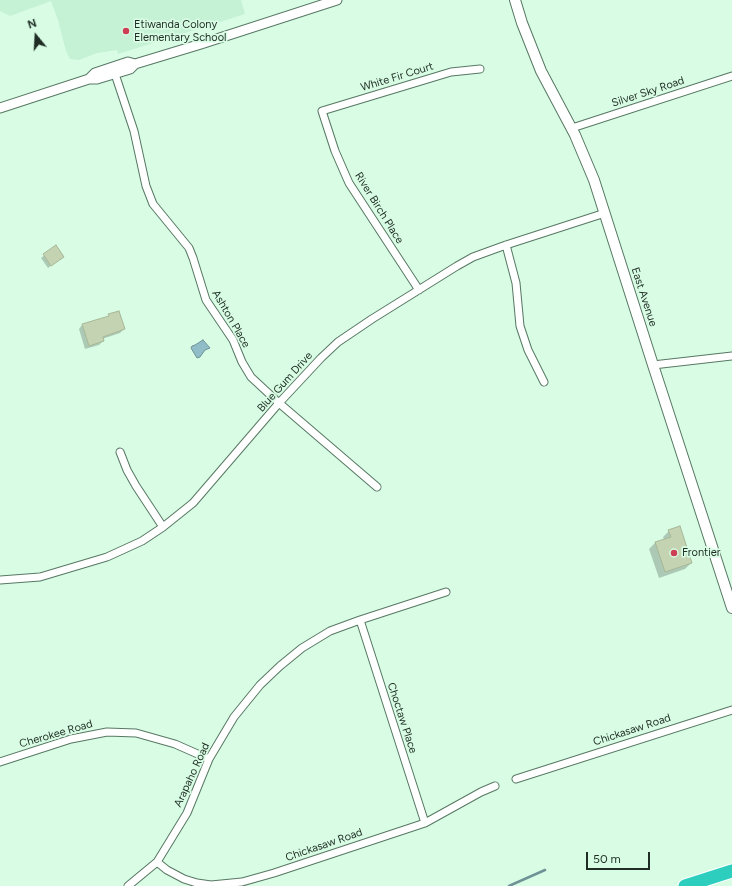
<!DOCTYPE html>
<html>
<head>
<meta charset="utf-8">
<style>
	body { margin:0 }
	#map { position:relative; width:732px; height:886px; overflow:hidden; background:#d8fce4; font-family:Figtree,sans-serif }
	canvas { display:block }
	.north { position:absolute; left:16px; top:16px; width:40px; height:40px; -webkit-text-stroke:3px #d8fce4; paint-order:stroke; rotate:342deg; font-size:11px; font-weight:700; line-height:16px; text-align:center; color:#1f2d24 }
	.north::after { content:''; display:block; margin:auto; width:14px; height:18px; background:#1f2d24; clip-path:polygon(50% 0,100% 100%,50% 72%,0 100%) }
	.scale { position:absolute; left:586px; top:852px; width:64px; height:18px; box-sizing:border-box; border:2px solid #1f2d24; border-top:0; padding-left:5px; font-size:12px; line-height:14px; white-space:nowrap; color:#1f2d24; -webkit-text-stroke:3px #d8fce4; paint-order:stroke }
</style>
</head>
<body>
<div id="map">
<canvas width="732" height="886"></canvas>
<div class="north">N</div>
<div class="scale">50 m</div>
</div>
<script>
const context = document.querySelector('canvas').getContext('2d');
context.lineJoin = 'round';
function fillPath(path, color) { context.fillStyle = color; context.fill(path, 'evenodd'); }
const shape = rows => new Path2D(rows.map(r => 'M' + r).join(''));
function trace(path, color, width, dash) { context.strokeStyle = color; context.lineWidth = width; context.lineCap = dash ? 'butt' : 'round'; context.setLineDash(dash || []); context.stroke(path); }
function drawText(font, color, halo, rows, align = 'center') {
  context.font = font + ' Figtree,sans-serif'; context.lineWidth = 3.5; context.setLineDash([]); context.textBaseline = 'middle'; context.strokeStyle = halo; context.fillStyle = color; for (const [text, x, y, turn = 0] of rows) {
    context.save(); context.translate(x, y); context.rotate((+turn || 0) * Math.PI / 180); context.textAlign = isNaN(turn) ? turn : align; if (halo) context.strokeText(text, 0, 0); context.fillText(text, 0, 0); context.restore();
  }
}
const built = shape([
	[0,0,241,0,245,14,118,54,117,50,97,53,79,60,70,59,66,51,58,20,51,1,10,16,0,11]
]);
const water = shape([
	[203,340,210,348,205,350,200,357,197,358,191,348,192,346,195,345,203,340]
]);
const shadow = shape([
	[56,246,60,259,48,268,41,258],
	[118,312,124,329,120,333,102,339,103,341,99,345,85,349,79,329,82,325,106,318,109,315],
	[669,531,691,563,685,569,659,578,649,549,655,543,664,540,663,537]
]);
const stream = shape([
	[509,886,545,870]
]);
const building = shape([
	[56,245,64,257,51,266,43,254,56,245],
	[119,311,125,329,103,337,104,341,89,346,82,324,109,316,108,314,119,311],
	[680,526,692,563,665,572,655,542,671,537,668,530,680,526]
]);
const minor = shape([
	[115,74,134,131,146,186,153,204,189,248,193,258,206,300,233,340,242,362,251,377,279,403,377,487],
	[572,128,732,76],
	[506,245,516,283,520,326,528,350,544,382],
	[419,290,349,183,335,151,322,111,451,72,480,69],
	[653,365,732,356],
	[120,452,127,470,136,486,163,527],
	[0,580,40,577,107,557,142,541,163,527,193,503,279,403,321,358,338,342,372,319,457,266,473,257,506,245,605,213],
	[360,620,425,823],
	[0,762,71,739,107,732,136,733,175,744,209,759],
	[516,779,732,710],
	[157,862,167,870,184,879,197,883,211,885,242,882,274,873,425,823,481,792,495,786],
	[128,886,157,862,187,813,209,759,234,717,260,685,280,666,302,648,330,631,360,620,446,592]
]);
const tertiary = shape([
	[89,79,95,73,128,62,135,64],
	[0,108,89,79,97,79,130,69,135,64,201,44,337,0]
]);
const secondary = shape([
	[515,0,522,23,541,71,575,135,594,180,653,365,732,608]
]);
const motorway = shape([
	[685,886,732,871]
]);
const markers = [
	[126,31,4,"#cd3d54"],
	[674,553,4,"#cd3d54"]
];
const poiNames = [
	["Etiwanda Colony",134,25],
	["Elementary School",134,38],
	["Frontier",682,553]
];
const streetNames = [
	["White Fir Court",397,77,-17],
	["Silver Sky Road",648,92,-18],
	["River Birch Place",379,208,58],
	["East Avenue",644,297,72],
	["Ashton Place",231,319,60],
	["Blue Gum Drive",285,382,-48],
	["Choctaw Place",402,718,72],
	["Chickasaw Road",632,730,-18],
	["Cherokee Road",56,734,-16],
	["Arapaho Road",192,775,-65],
	["Chickasaw Road",324,845,-19]
];
fillPath(built, '#c5f1d5');
fillPath(water, '#90bdc7');
trace(water, '#6e9296', 1);
fillPath(shadow, '#0003');
trace(stream, '#6e9296', 2.5);
fillPath(building, '#c4d4b2');
trace(building, '#a7b796', 1);
trace(minor, '#577863', 9);
trace(tertiary, '#577863', 11);
trace(secondary, '#577863', 12);
trace(motorway, '#fff', 15);
trace(minor, '#fff', 7);
trace(tertiary, '#fff', 9);
trace(secondary, '#fff', 10);
trace(motorway, '#2ecebe', 13);
for (const [x, y, r, color] of markers) { const dot = new Path2D(); dot.arc(x, y, r, 0, 2 * Math.PI); context.fillStyle = color; context.fill(dot); trace(dot, '#d8fce4', 1.5); }
drawText('11px', '#1f2d24', '#d8fce4', poiNames, 'left');
drawText('11px', '#1f2d24', '#d8fce4', streetNames);
</script>
</body>
</html>
